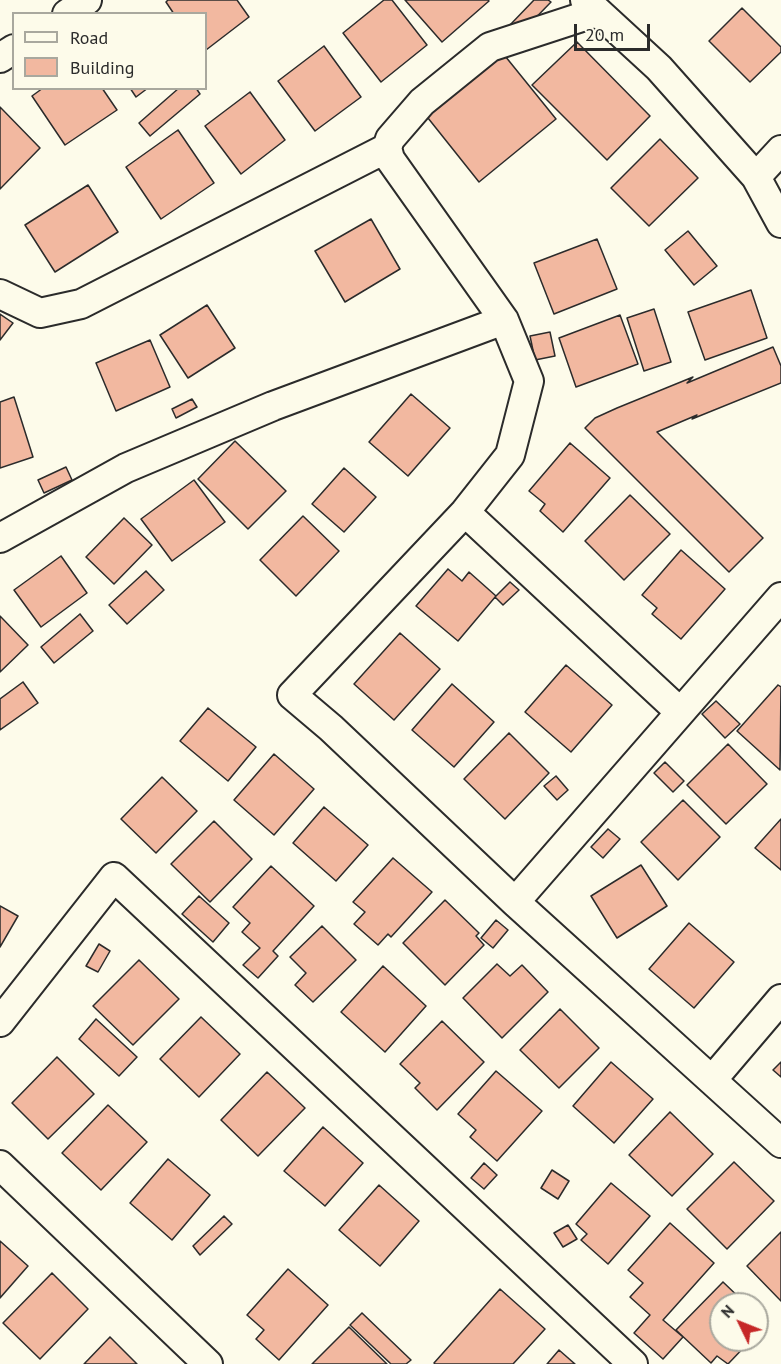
<!DOCTYPE html>
<html>
<head>
<meta charset="utf-8">
<style>
	body { margin:0 }
	#map { position:relative; width:781px; height:1364px; overflow:hidden; background:#fdfbea; font-family:"PT Sans",sans-serif }
	canvas { display:block }
	.legend { position:absolute; left:12px; top:12px; width:195px; height:78px; box-sizing:border-box; background:#fdfbea; border:2px solid #a9a89e; margin:0; padding:8px 10px; list-style:none; font-size:18px; color:#2b2b2b }
	.legend li { display:flex; align-items:center; gap:12px; height:30px }
	.legend b { width:30px; border:2px solid #a9a89e }
	.north { position:absolute; left:709px; top:1292px; width:60px; height:60px; box-sizing:border-box; background:#fdfbea; border:2px solid #a9a89e; border-radius:50%; rotate:313deg; font-size:16px; font-weight:700; line-height:24px; text-align:center; color:#2b2b2b }
	.north::after { content:''; display:block; margin:auto; width:21px; height:27px; background:#c62828; clip-path:polygon(50% 0,100% 100%,50% 72%,0 100%) }
	.scale { position:absolute; left:574px; top:24px; width:76px; height:27px; box-sizing:border-box; border:3px solid #2b2b2b; border-top:0; padding-left:8px; font-size:18px; line-height:21px; white-space:nowrap; color:#2b2b2b; -webkit-text-stroke:4px #fdfbea; paint-order:stroke }
</style>
</head>
<body>
<div id="map">
<canvas width="781" height="1364"></canvas>
<ul class="legend">
<li><b style="height:8px;background:#fdfbea"></b>Road</li>
<li><b style="height:16px;background:#f2b8a0"></b>Building</li>
</ul>
<div class="north">N</div>
<div class="scale">20 m</div>
</div>
<script>
const context = document.querySelector('canvas').getContext('2d');
context.lineJoin = 'round';
function fillPath(path, color) { context.fillStyle = color; context.fill(path, 'evenodd'); }
const shape = rows => new Path2D(rows.map(r => 'M' + r).join(''));
function trace(path, color, width, dash) { context.strokeStyle = color; context.lineWidth = width; context.lineCap = dash ? 'butt' : 'round'; context.setLineDash(dash || []); context.stroke(path); }
const building = shape([
	[168,0,237,0,249,17,206,50,206,14,174,14,166,2,168,0],
	[384,0,392,0,427,45,381,82,343,33,384,0],
	[405,0,488,0,489,1,442,42,405,0],
	[534,0,548,0,551,2,519,35,509,26,534,0],
	[742,8,781,47,781,52,750,82,709,41,742,8],
	[577,42,650,116,607,160,532,85,577,42],
	[324,46,361,97,315,131,278,81,324,46],
	[501,51,556,119,479,182,424,113,501,51],
	[43,88,102,88,117,110,65,145,32,96,43,88],
	[130,88,148,88,136,97,130,88],
	[179,88,196,88,200,94,150,136,139,123,179,88],
	[250,92,285,140,241,174,205,126,250,92],
	[0,107,40,148,0,189,0,107],
	[178,130,214,183,161,219,126,167,178,130],
	[660,139,698,178,649,226,611,188,660,139],
	[88,185,118,232,55,272,25,225,88,185],
	[371,219,400,269,345,302,315,251,371,219],
	[688,231,717,266,694,285,665,250,688,231],
	[597,239,617,289,554,314,534,263,597,239],
	[751,290,767,338,705,360,688,312,751,290],
	[207,305,235,348,188,378,160,335,207,305],
	[654,309,671,362,644,371,627,318,654,309],
	[0,314,13,323,0,340,0,314],
	[620,315,638,364,576,387,559,338,620,315],
	[550,332,555,356,535,360,530,336,550,332],
	[150,340,170,387,116,411,96,363,150,340],
	[773,347,781,366,781,383,692,419,697,415,657,432,763,538,729,572,585,428,595,418,617,408,693,377,687,383,773,347],
	[411,394,450,428,408,476,369,442,411,394],
	[14,397,33,457,0,468,0,402,14,397],
	[192,399,197,407,176,418,172,409,192,399],
	[235,441,286,491,248,529,198,479,235,441],
	[570,443,610,478,563,532,540,511,545,504,529,491,570,443],
	[66,467,72,480,44,493,38,480,66,467],
	[344,468,376,497,344,532,312,504,344,468],
	[194,480,225,522,172,561,141,519,194,480],
	[630,495,670,534,624,580,585,541,630,495],
	[303,516,339,551,296,596,260,560,303,516],
	[124,518,152,545,114,584,86,557,124,518],
	[681,550,725,589,681,639,652,614,657,608,642,595,681,550],
	[61,556,87,593,41,627,14,590,61,556],
	[448,569,462,581,469,572,496,596,458,641,416,606,448,569],
	[146,571,164,590,127,624,109,605,146,571],
	[510,582,519,590,503,605,495,597,510,582],
	[80,614,93,631,54,663,41,647,80,614],
	[0,616,28,645,0,672,0,616],
	[400,633,440,669,394,720,354,684,400,633],
	[566,665,612,705,571,752,525,712,566,665],
	[23,682,38,703,0,730,0,699,23,682],
	[452,684,494,722,454,767,412,730,452,684],
	[778,685,781,687,780,770,737,731,778,685],
	[716,701,740,724,725,738,702,714,716,701],
	[208,708,256,747,228,781,180,741,208,708],
	[509,733,549,773,505,819,464,779,509,733],
	[728,744,767,784,726,824,687,785,728,744],
	[274,754,314,789,274,835,234,800,274,754],
	[665,762,684,781,673,792,654,773,665,762],
	[556,776,568,790,557,800,544,786,556,776],
	[162,777,197,811,156,853,121,819,162,777],
	[683,800,720,837,678,880,641,842,683,800],
	[324,807,368,845,336,881,293,843,324,807],
	[781,819,781,870,755,848,781,819],
	[214,821,252,859,210,902,171,864,214,821],
	[608,829,620,839,603,858,591,847,608,829],
	[393,858,432,892,391,937,388,934,378,945,354,924,365,912,353,902,393,858],
	[641,865,667,906,617,938,591,896,641,865],
	[271,866,314,906,273,951,278,956,258,978,243,965,260,948,242,932,250,923,233,907,271,866],
	[199,896,229,923,213,942,182,914,199,896],
	[445,900,479,933,476,936,484,945,445,985,403,943,445,900],
	[0,906,18,916,0,947,0,906],
	[496,920,508,930,493,948,481,938,496,920],
	[689,923,734,962,694,1008,649,969,689,923],
	[322,926,356,960,313,1002,295,985,306,973,290,957,322,926],
	[99,944,110,951,98,972,86,966,99,944],
	[139,960,179,999,133,1045,93,1006,139,960],
	[497,964,510,976,522,965,548,992,502,1038,463,998,497,964],
	[383,966,426,1006,385,1052,341,1012,383,966],
	[560,1009,599,1048,559,1088,520,1050,560,1009],
	[201,1017,240,1054,199,1097,160,1059,201,1017],
	[96,1019,137,1057,119,1076,79,1039,96,1019],
	[442,1021,484,1062,437,1110,415,1088,420,1083,400,1064,442,1021],
	[57,1057,94,1094,48,1139,12,1103,57,1057],
	[611,1062,653,1099,614,1143,573,1106,611,1062],
	[781,1062,781,1077,773,1070,781,1062],
	[496,1071,542,1111,497,1161,470,1137,476,1130,458,1114,496,1071],
	[267,1072,305,1108,258,1156,221,1120,267,1072],
	[108,1105,147,1142,101,1190,62,1153,108,1105],
	[670,1112,713,1154,672,1196,629,1155,670,1112],
	[323,1127,363,1163,325,1206,284,1171,323,1127],
	[168,1159,210,1195,172,1240,130,1203,168,1159],
	[734,1162,774,1201,727,1249,687,1209,734,1162],
	[484,1163,497,1175,484,1189,471,1178,484,1163],
	[552,1170,569,1181,558,1199,541,1188,552,1170],
	[611,1183,650,1216,608,1264,581,1240,587,1234,576,1224,611,1183],
	[379,1185,419,1221,380,1266,339,1230,379,1185],
	[224,1216,232,1224,200,1255,193,1246,224,1216],
	[670,1223,714,1263,663,1320,683,1337,663,1359,634,1333,650,1315,630,1297,643,1283,628,1270,670,1223],
	[568,1225,577,1239,563,1247,554,1233,568,1225],
	[781,1232,781,1301,747,1266,781,1232],
	[0,1241,28,1266,0,1298,0,1241],
	[288,1269,328,1305,279,1360,256,1339,264,1330,247,1315,288,1269],
	[52,1273,88,1309,40,1359,3,1323,52,1273],
	[723,1282,746,1304,721,1304,721,1340,751,1340,728,1364,717,1356,711,1363,676,1330,723,1282],
	[500,1289,545,1329,513,1364,435,1364,434,1363,500,1289],
	[362,1313,411,1360,406,1364,391,1364,350,1325,362,1313],
	[757,1314,767,1323,757,1333,757,1314],
	[349,1327,387,1364,312,1364,349,1327],
	[110,1337,137,1364,84,1364,110,1337],
	[559,1350,575,1364,547,1364,559,1350]
]);
const minor = shape([
	[585,0,659,68,756,177,781,223],
	[597,12,490,47,422,102,390,139,387,148,390,159,504,320,529,381,510,455,465,512,292,695,331,728,515,902,781,1143],
	[67,14,87,0],
	[0,58,14,49],
	[756,177,781,150],
	[0,294,40,313,81,304,387,148],
	[465,512,680,712],
	[0,538,126,468,273,406,504,320],
	[515,902,781,597],
	[0,1022,114,877,633,1364],
	[712,1080,781,999],
	[0,1165,208,1364]
]);
fillPath(building, '#f2b8a0');
trace(building, '#2b2b2b', 1.5);
trace(minor, '#2b2b2b', 32);
trace(minor, '#fdfbea', 28);
</script>
</body>
</html>
